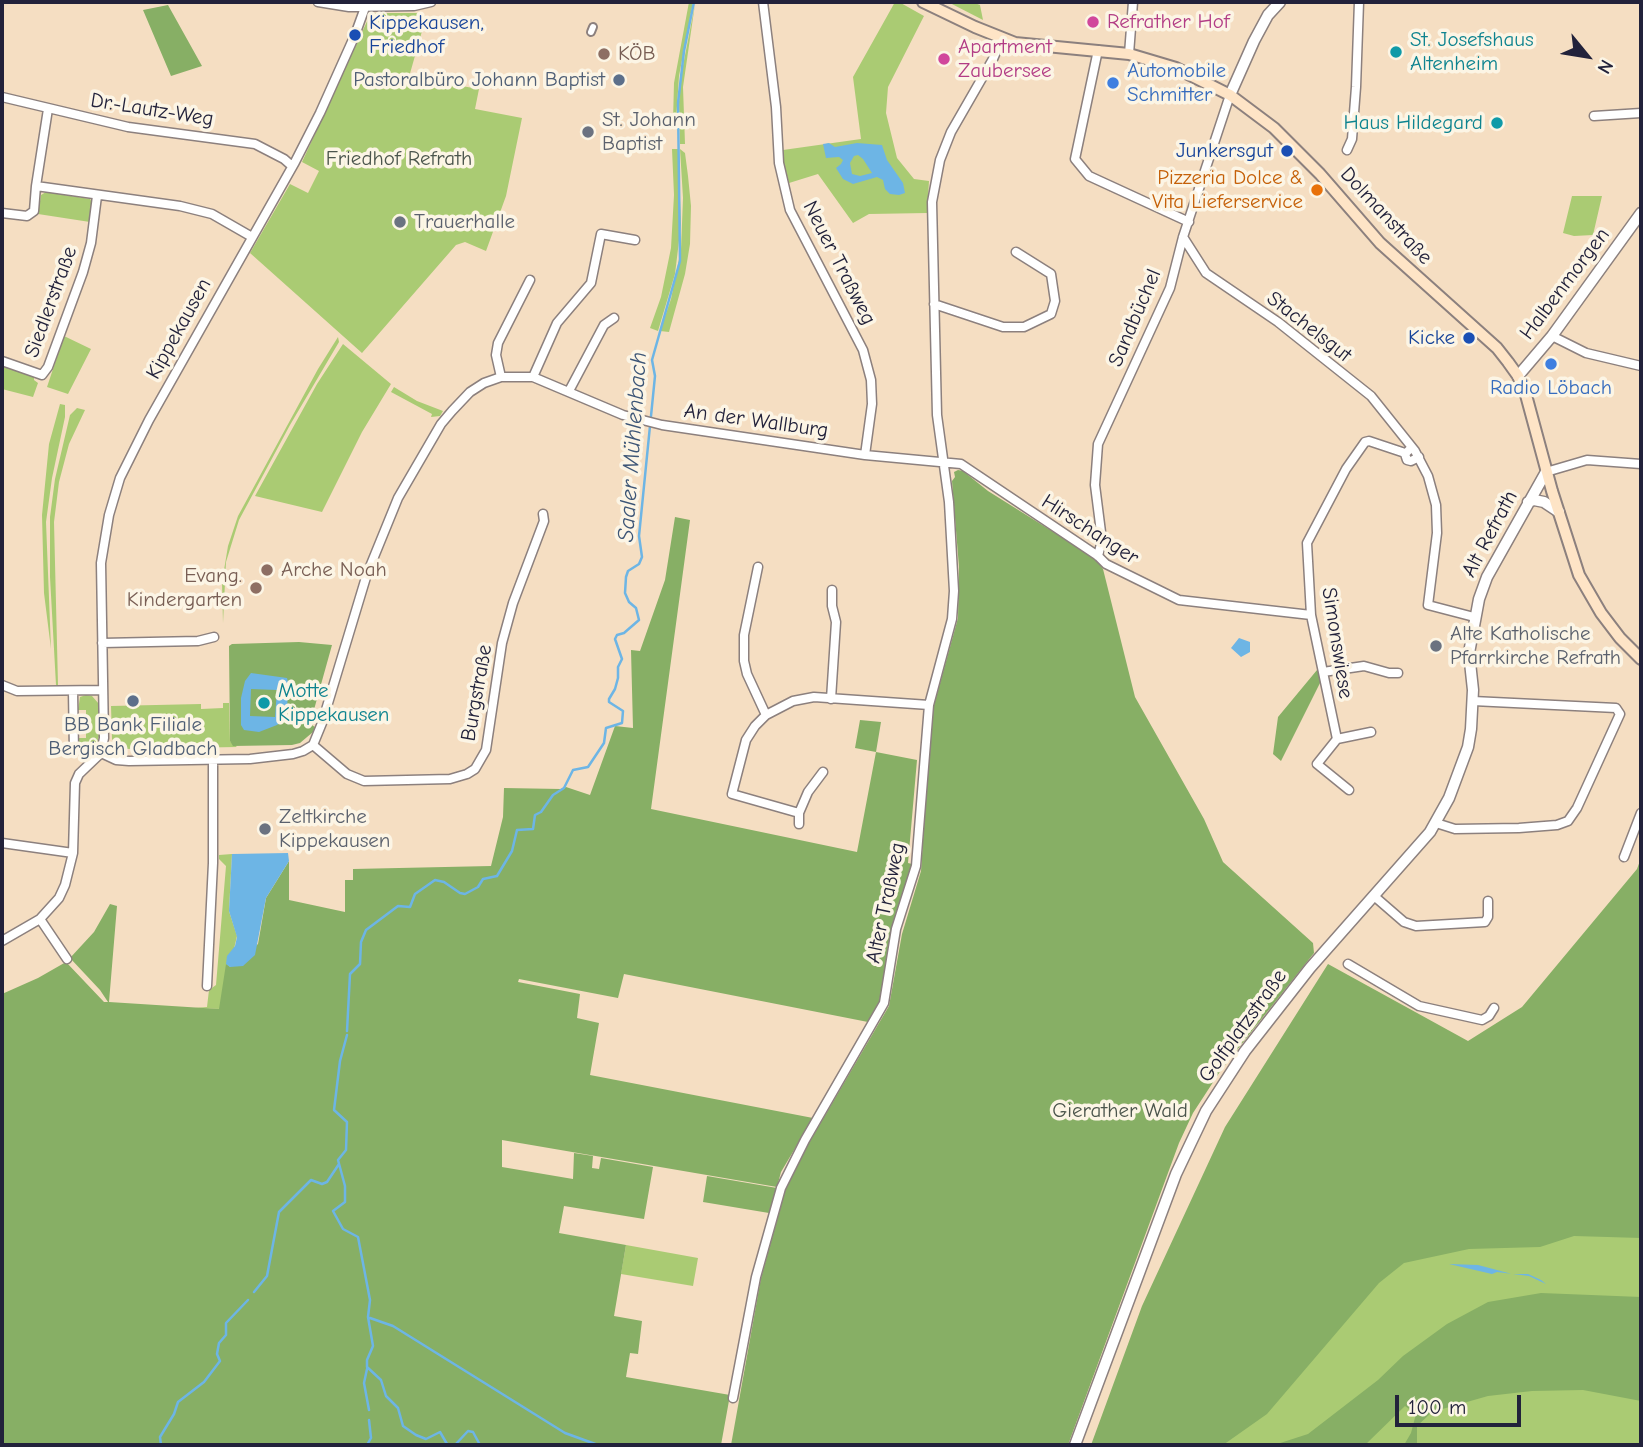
<!DOCTYPE html>
<html>
<head>
<meta charset="utf-8">
<style>
	body { margin:0 }
	#map { position:relative; width:1643px; height:1447px; overflow:hidden; background:#f5dec2; font-family:"Comic Neue",sans-serif }
	canvas { display:block }
	.frame { position:absolute; inset:0; border:4px solid #22223b; pointer-events:none }
	.north { position:absolute; left:1552px; top:21px; width:70px; height:70px; -webkit-text-stroke:5px #fcf5e5; paint-order:stroke; rotate:120deg; font-size:19px; font-weight:700; line-height:28px; text-align:center; color:#22223b }
	.north::after { content:''; display:block; margin:auto; width:24px; height:32px; background:#22223b; clip-path:polygon(50% 0,100% 100%,50% 72%,0 100%) }
	.scale { position:absolute; left:1395px; top:1395px; width:126px; height:32px; box-sizing:border-box; border:4px solid #22223b; border-top:0; padding-left:9px; font-size:21px; line-height:24px; white-space:nowrap; color:#22223b; -webkit-text-stroke:5px #fcf5e5; paint-order:stroke }
</style>
</head>
<body>
<div id="map">
<canvas width="1643" height="1447"></canvas>
<div class="frame"></div>
<div class="north">N</div>
<div class="scale">100 m</div>
</div>
<script>
const context = document.querySelector('canvas').getContext('2d');
context.lineJoin = 'round';
function fillPath(path, color) { context.fillStyle = color; context.fill(path, 'evenodd'); }
const shape = rows => new Path2D(rows.map(r => 'M' + r).join(''));
function trace(path, color, width, dash) { context.strokeStyle = color; context.lineWidth = width; context.lineCap = dash ? 'butt' : 'round'; context.setLineDash(dash || []); context.stroke(path); }
function drawText(font, color, halo, rows, align = 'center') {
  context.font = font + ' "Comic Neue",sans-serif'; context.lineWidth = 7; context.setLineDash([]); context.textBaseline = 'middle'; context.strokeStyle = halo; context.fillStyle = color; for (const [text, x, y, turn = 0] of rows) {
    context.save(); context.translate(x, y); context.rotate((+turn || 0) * Math.PI / 180); context.textAlign = isNaN(turn) ? turn : align; if (halo) context.strokeText(text, 0, 0); context.fillText(text, 0, 0); context.restore();
  }
}
const green = shape([
	[689,2,693,2,679,76,676,121,673,121,674,83],
	[895,2,899,2,924,16,888,87,886,113,897,158,914,179,929,181,927,213,869,214,853,223,818,174,789,183,784,165,783,150,861,139,853,77],
	[948,2,972,2,980,5,983,20],
	[695,4,683,87,685,144,680,144,679,102,681,76],
	[373,13,421,13,426,17,409,77,479,89,475,109,522,118,506,196,486,251,465,242,456,245,362,353,250,253,290,184,308,193,319,171,302,162,369,17],
	[672,149,678,149,681,224,675,274,658,331,650,328,661,297,671,248,674,195],
	[680,149,685,153,688,176,691,206,690,244,685,274,669,332,660,331,671,299,681,249,683,198],
	[46,192,90,199,93,204,90,222,38,214,41,195],
	[1572,196,1602,196,1593,235,1574,236,1563,233],
	[64,336,91,349,68,394,47,387],
	[338,337,339,342,290,425,239,520,226,562,223,623,222,582,228,546,238,516,318,369],
	[343,344,391,384,362,432,322,512,255,496,317,384],
	[2,358,34,373,34,380,38,383,33,397,2,389],
	[394,387,417,401,443,411,440,416,431,417,432,414,391,392],
	[60,404,65,405,65,417,52,478,46,522,51,649,44,593,42,515,49,444],
	[77,408,85,410,69,444,59,482,54,522,58,685,56,685,50,577,50,517,55,479,70,415],
	[86,695,92,696,99,704,99,736,96,746,87,756,80,752,78,738,86,738,86,710,78,710,80,697],
	[223,703,229,703,230,741,237,747,123,749,116,746,112,739,111,706,201,704,201,709,223,708],
	[232,854,229,911,237,936,220,1009,195,1008,207,1007,209,990,216,985,226,866,219,859,219,855],
	[1641,1198,1641,1445,1193,1445,1379,1256],
	[626,1245,698,1258,693,1286,621,1274]
]);
const forest = shape([
	[168,5,202,66,171,76,143,10],
	[958,470,963,471,988,491,1095,558,1103,569,1135,697,1204,819,1223,862,1313,943,1314,953,1221,1070,1193,1113,1179,1143,1068,1445,731,1445,761,1278,789,1177,889,1006,902,934,921,871,931,716,958,618,959,567,952,481,955,477,954,472],
	[675,517,690,520,651,809,857,852,876,752,855,748,860,720,881,722,876,752,917,760,908,863,912,864,912,868,892,931,879,1003,868,1022,624,974,618,998,519,979,518,982,580,994,577,1018,599,1023,590,1075,813,1118,781,1172,777,1187,502,1140,502,1167,573,1179,574,1153,593,1156,592,1168,599,1169,601,1158,653,1167,644,1219,564,1206,559,1233,626,1245,614,1316,642,1321,638,1354,630,1353,626,1377,730,1395,721,1445,2,1445,2,994,38,978,66,962,104,1002,108,1002,100,990,70,958,94,932,110,904,117,906,109,1002,219,1009,226,964,230,967,258,944,266,898,289,861,289,900,345,912,345,880,353,880,353,869,491,866,503,817,504,788,561,789,566,787,590,795,615,726,633,728,631,650,640,651,665,580],
	[299,642,332,645,310,724,315,727,313,732,300,743,292,745,233,746,230,741,229,646,232,644],
	[1317,670,1321,670,1320,683,1281,761,1273,754,1278,717],
	[1641,858,1641,1238,1574,1236,1540,1247,1469,1249,1404,1263,1379,1283,1267,1414,1223,1445,1091,1445,1142,1306,1225,1127,1328,964,1468,1041,1522,1007,1637,869],
	[707,1176,777,1188,769,1213,703,1202],
	[1541,1293,1641,1297,1641,1401,1583,1390,1532,1391,1488,1396,1432,1412,1417,1426,1417,1445,1404,1445,1411,1433,1416,1414,1405,1406,1365,1445,1274,1445,1308,1434,1378,1380,1403,1356,1447,1324,1488,1302]
]);
const water = shape([
	[829,143,835,147,857,143,882,145,887,160,903,183,905,193,899,195,890,194,885,189,883,180,877,177,853,184,843,179,836,168,841,164,843,160,839,157,826,158,823,144],
	[854,156,858,155,863,159,872,173,860,176,852,174,850,163],
	[1239,638,1250,642,1250,652,1241,657,1231,648],
	[251,673,287,678,288,682,287,716,277,725,259,732,244,730,241,725,241,698,245,681],
	[251,689,277,690,275,717,250,716],
	[288,853,289,861,266,898,255,955,243,966,230,967,226,964,227,956,235,946,237,937,229,911,232,854],
	[1449,1264,1478,1265,1512,1274,1528,1274,1541,1280,1546,1284,1529,1276,1497,1272,1492,1274]
]);
const stream = shape([
	[347,1031,350,974,360,964,361,942,366,930,398,906,410,907,415,894,435,880,444,882,460,893,465,894,478,887,483,879,497,876,512,851,517,830,533,829,535,815,541,812,553,795,564,788,573,770,588,767,604,743,606,728,622,723,623,711,609,702,609,699,615,689,618,678,618,667,622,659,615,639,617,635,624,633,639,620,636,608,629,602,625,593,626,577,628,571,639,564,642,557,639,536,655,376,652,360,680,261,678,103,684,51,694,2],
	[347,1035,340,1061,334,1110,347,1122,346,1150,338,1160,345,1186,345,1202,333,1211,343,1229,358,1237,370,1300,368,1317,373,1346,367,1360,367,1367,381,1380,386,1396,398,1408,403,1426,416,1435,426,1439,440,1432,447,1444,451,1445],
	[254,1292,267,1276,279,1212,311,1180,322,1184,327,1182,339,1164],
	[370,1318,393,1326,565,1433,598,1445],
	[367,1369,364,1383,369,1410],
	[161,1445,160,1437,174,1414,178,1402,204,1382,220,1361,217,1354,219,1343,226,1335,226,1323,248,1300],
	[367,1445,371,1438,369,1420],
	[455,1445,468,1431,473,1432,480,1445]
]);
const pedestrian = shape([
	[591,32,593,27]
]);
const minor = shape([
	[318,2,349,7,414,6,431,2],
	[763,2,776,107,779,163,790,210,863,350,871,380,872,404,865,455],
	[1098,50,1075,159,1089,176,1189,222],
	[1129,54,1133,2],
	[2,97,128,127,255,144,284,159,292,166],
	[1594,116,1641,113],
	[1347,150,1352,139,1356,87,1359,2],
	[36,186,48,109],
	[2,213,27,216,34,211,36,186,180,206,212,214,252,237],
	[1183,237,1206,273,1278,322,1371,396,1415,451,1428,476,1436,505,1437,533,1428,605,1474,617],
	[934,304,1003,327,1024,327,1051,314,1055,301,1051,274,1016,252],
	[1552,336,1586,353,1641,366],
	[2,361,42,375,48,367,83,272,91,243,97,196],
	[501,377,496,355,498,343,530,280],
	[533,377,557,323,591,283,601,234,635,240],
	[569,391,604,325,614,318],
	[1410,449,1405,454,1407,460,1411,461,1419,457],
	[1546,472,1587,460,1641,464],
	[1098,556,1102,540,1095,485,1098,444,1170,288,1183,237,1230,95],
	[758,567,744,635,744,661,747,674,766,715],
	[102,643,198,641,214,637],
	[1323,672,1364,666,1389,673,1398,673],
	[2,685,17,691,103,690],
	[73,691,74,752],
	[831,699,836,622,832,606,832,590],
	[1337,739,1371,732],
	[313,745,322,723,367,574,398,498,441,424,452,411,470,392,484,383,501,377,533,377,623,415,662,425,865,455,961,464,1098,556,1106,564,1179,600,1311,615],
	[101,753,104,738,101,563,109,515,120,478,149,420,295,162,320,113,355,35,367,2],
	[101,753,116,760,129,761,250,759,293,754,303,751,313,745,347,774,364,781,450,779,467,774,475,769,486,750,502,643,513,603,544,521,543,514],
	[1349,790,1317,764,1337,739,1311,615,1307,543,1346,469,1365,442,1369,441,1405,453],
	[799,813,732,794,746,740,755,726,766,715,793,701,814,697,929,705],
	[1436,823,1455,829,1519,828,1557,825,1568,821,1577,808,1620,714,1616,708,1473,701],
	[799,824,799,813,808,792,823,772],
	[2,843,73,853],
	[1624,857,1641,813],
	[1374,896,1404,922,1416,926,1485,922,1488,917,1488,901],
	[40,919,67,959],
	[2,941,40,919,59,898,65,885,73,853,75,783,79,774,101,753],
	[1348,964,1419,1006,1482,1020,1489,1016,1494,1008],
	[207,986,213,863,213,759],
	[733,1398,756,1277,781,1188,805,1140,884,1003,896,929,916,866,929,705,952,619,954,591,949,502,937,415,932,202,940,160,951,132,993,59,1002,38]
]);
const tertiary = shape([
	[1230,95,1254,41,1268,15,1280,2],
	[1518,376,1552,336,1641,213],
	[1528,502,1534,500,1544,502,1559,512],
	[1075,1445,1176,1174,1206,1111,1245,1051,1310,968,1430,832,1449,798,1468,747,1471,729,1473,690,1469,653,1479,599,1487,577,1546,472]
]);
const secondary = shape([
	[923,2,975,27,1015,43,1129,54,1176,68,1230,95,1274,128,1320,174,1380,243,1497,348,1508,362,1518,376,1526,395,1552,491,1579,575,1601,613,1620,638,1641,659]
]);
const markers = [
	[1093,22,7,"#d1479c"],
	[355,35,7,"#1a4fb4"],
	[1396,52,7,"#0f9aa8"],
	[604,54,7,"#8d6e63"],
	[944,59,7,"#d1479c"],
	[619,80,7,"#5c6f8a"],
	[1113,83,7,"#3f7fe0"],
	[1497,123,7,"#0f9aa8"],
	[588,132,7,"#6b7280"],
	[1287,151,7,"#1a4fb4"],
	[1317,190,7,"#e8710a"],
	[400,222,7,"#6b7280"],
	[1469,338,7,"#1a4fb4"],
	[1551,364,7,"#3f7fe0"],
	[267,570,7,"#8d6e63"],
	[256,588,7,"#8d6e63"],
	[1436,646,7,"#6b7280"],
	[133,701,7,"#5c6f8a"],
	[264,703,7,"#0f9aa8"],
	[265,829,7,"#6b7280"]
];
const hotelNames = [
	["Refrather Hof",1107,22],
	["Apartment",958,47],
	["Zaubersee",958,71]
];
const transitNames = [
	["Kippekausen,",369,23,"left"],
	["Friedhof",369,47,"left"],
	["Junkersgut",1273,151],
	["Kicke",1455,338]
];
const cultureNames = [
	["St. Josefshaus",1410,40],
	["Altenheim",1410,64],
	["Haus Hildegard",1483,123,"right"],
	["Motte",278,691],
	["Kippekausen",278,715]
];
const educationNames = [
	["KÖB",618,54],
	["Arche Noah",281,570],
	["Evang.",242,576,"right"],
	["Kindergarten",242,600,"right"]
];
const shopNames = [
	["Automobile",1127,71],
	["Schmitter",1127,95],
	["Radio Löbach",1551,388,"center"]
];
const serviceNames = [
	["Pastoralbüro Johann Baptist",605,80],
	["BB Bank Filiale",133,725,"center"],
	["Bergisch Gladbach",133,749,"center"]
];
const streetNames = [
	["Dr.-Lautz-Weg",152,110,9],
	["Dolmanstraße",1386,216,47],
	["Neuer Traßweg",839,263,63],
	["Halbenmorgen",1565,284,-53],
	["Siedlerstraße",51,302,-70],
	["Sandbüchel",1135,318,-67],
	["Stachelsgut",1309,327,38],
	["Kippekausen",179,329,-61],
	["An der Wallburg",756,421,8],
	["Hirschanger",1090,530,33],
	["Alt Refrath",1490,534,-62],
	["Simonswiese",1337,643,81],
	["Burgstraße",477,693,-80],
	["Alter Traßweg",886,903,-78],
	["Golfplatzstraße",1243,1026,-54]
];
const worshipNames = [
	["St. Johann",602,120],
	["Baptist",602,144],
	["Trauerhalle",414,222],
	["Alte Katholische",1450,634],
	["Pfarrkirche Refrath",1450,658],
	["Zeltkirche",279,817],
	["Kippekausen",279,841]
];
const parkNames = [
	["Friedhof Refrath",399,159],
	["Gierather Wald",1120,1111]
];
const foodNames = [
	["Pizzeria Dolce &",1303,178],
	["Vita Lieferservice",1303,202]
];
const waterNames = [
	["Saaler Mühlenbach",633,447,-86]
];
fillPath(green, '#aacb73');
fillPath(forest, '#87af65');
fillPath(water, '#6db5e5');
trace(stream, '#6db5e5', 2.5);
trace(pedestrian, '#8c807e', 10);
trace(minor, '#8c807e', 11);
trace(tertiary, '#8c807e', 13);
trace(secondary, '#8c807e', 14);
trace(pedestrian, '#fff', 6);
trace(minor, '#fff', 8);
trace(tertiary, '#fff', 10);
trace(secondary, '#fee4c6', 10);
for (const [x, y, r, color] of markers) { const dot = new Path2D(); dot.arc(x, y, r, 0, 2 * Math.PI); context.fillStyle = color; context.fill(dot); trace(dot, '#fcf5e5', 2.5); }
drawText('21px', '#b23c85', '#fcf5e5', hotelNames, 'left');
drawText('21px', '#164399', '#fcf5e5', transitNames, 'right');
drawText('21px', '#0d838f', '#fcf5e5', cultureNames, 'left');
drawText('21px', '#785e54', '#fcf5e5', educationNames, 'left');
drawText('21px', '#366cbe', '#fcf5e5', shopNames, 'left');
drawText('21px', '#4e5e75', '#fcf5e5', serviceNames, 'right');
drawText('21px', '#22223b', '#fcf5e5', streetNames);
drawText('21px', '#5b616d', '#fcf5e5', worshipNames, 'left');
drawText('21px', '#4b554c', '#fcf5e5', parkNames);
drawText('21px', '#c56008', '#fcf5e5', foodNames, 'right');
drawText('italic 23px', '#3c5576', '#fcf5e5', waterNames);
</script>
</body>
</html>
